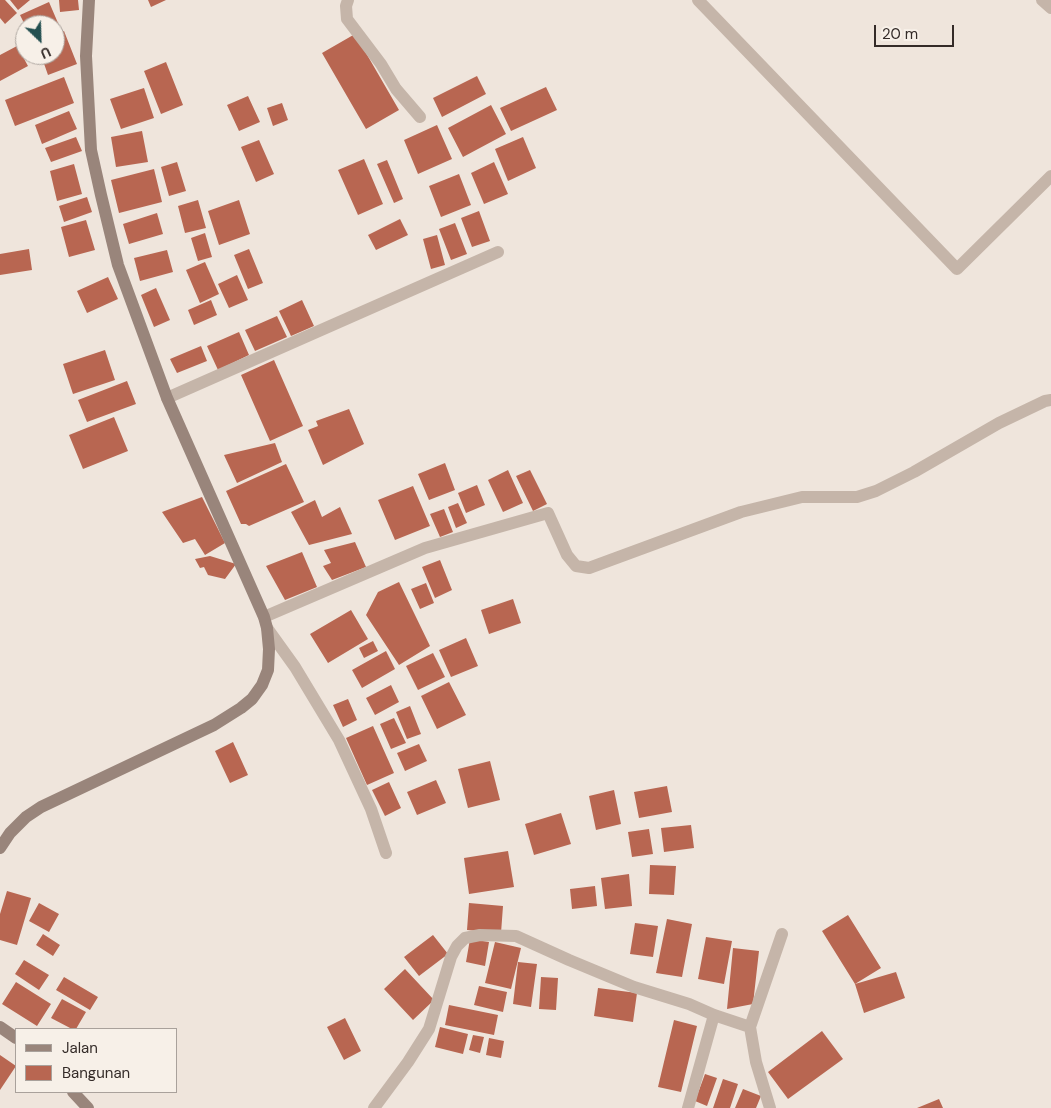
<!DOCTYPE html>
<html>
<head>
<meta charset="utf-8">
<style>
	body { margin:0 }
	#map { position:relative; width:1051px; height:1108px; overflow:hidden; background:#efe5dc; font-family:"DM Sans",sans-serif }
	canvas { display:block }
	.legend { position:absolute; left:15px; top:1028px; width:162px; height:65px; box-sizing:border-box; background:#f7f0e8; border:1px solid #a9a19b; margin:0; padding:6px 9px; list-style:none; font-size:15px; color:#342b28 }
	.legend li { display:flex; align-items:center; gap:10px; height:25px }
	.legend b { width:25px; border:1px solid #a9a19b }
	.north { position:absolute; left:15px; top:15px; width:50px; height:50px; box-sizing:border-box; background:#f7f0e8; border:1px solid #a9a19b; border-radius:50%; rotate:156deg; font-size:14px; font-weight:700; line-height:20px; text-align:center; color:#342b28 }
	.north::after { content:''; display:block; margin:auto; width:18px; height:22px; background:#234f50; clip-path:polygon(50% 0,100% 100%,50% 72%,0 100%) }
	.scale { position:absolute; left:874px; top:25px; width:80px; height:22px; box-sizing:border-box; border:2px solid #342b28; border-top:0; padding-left:6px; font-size:15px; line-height:18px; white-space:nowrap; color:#342b28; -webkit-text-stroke:4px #f7f0e8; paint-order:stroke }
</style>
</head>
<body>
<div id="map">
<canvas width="1051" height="1108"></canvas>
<ul class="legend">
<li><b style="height:6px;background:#99857b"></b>Jalan</li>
<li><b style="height:14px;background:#b86651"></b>Bangunan</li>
</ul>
<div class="north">U</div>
<div class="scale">20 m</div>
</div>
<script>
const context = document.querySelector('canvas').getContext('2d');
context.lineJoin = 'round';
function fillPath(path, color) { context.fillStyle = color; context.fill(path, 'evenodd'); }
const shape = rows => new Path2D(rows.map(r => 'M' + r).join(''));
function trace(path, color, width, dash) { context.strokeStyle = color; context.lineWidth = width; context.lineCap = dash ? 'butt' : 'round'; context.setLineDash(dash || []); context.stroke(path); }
const building = shape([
	[0,0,5,0,17,13,5,24,0,18],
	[10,0,30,0,18,10],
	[59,0,78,0,79,10,60,12],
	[148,0,166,0,151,7],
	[49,2,58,23,55,25,25,25,20,15],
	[64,31,77,64,48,75,41,55,55,55,55,34],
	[355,34,399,110,366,129,322,53],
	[17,46,28,66,0,81,0,55],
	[166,62,183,105,161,114,144,71],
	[477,76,486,94,442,117,433,98],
	[64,77,74,103,15,126,5,100],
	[546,87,557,110,511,131,500,108],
	[144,88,154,118,121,129,110,99],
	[248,96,260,122,239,131,227,105],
	[282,103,288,120,273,126,267,108],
	[491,105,506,134,463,157,448,128],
	[69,111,77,129,42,144,35,125],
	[437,125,452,159,418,174,404,140],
	[142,131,148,162,116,167,111,137],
	[76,137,82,151,51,162,45,148],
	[523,137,536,168,508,181,495,149],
	[259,140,274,174,256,182,241,147],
	[364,159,383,204,358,215,338,170],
	[387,160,403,199,394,203,377,164],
	[177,162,186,191,169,196,161,167],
	[494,162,508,194,484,204,471,173],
	[74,164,82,194,57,201,50,171],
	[154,169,162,202,119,213,111,180],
	[459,174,471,205,441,217,429,186],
	[87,197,92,212,64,222,59,206],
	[198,200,206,228,185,233,178,206],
	[239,200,250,234,219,245,208,211],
	[479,211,490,241,472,247,461,218],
	[157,213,163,234,129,244,123,224],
	[400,219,408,235,376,250,368,235],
	[86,220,95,250,69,257,61,227],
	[455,223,467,254,451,260,439,229],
	[205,233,212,257,198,261,191,238],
	[437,235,445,265,431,269,423,239],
	[29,249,32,270,0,275,0,254],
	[249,249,263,283,248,289,234,255],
	[167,250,173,272,140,281,134,258],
	[205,262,219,294,200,303,186,270],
	[237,275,248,300,229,308,218,284],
	[108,277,118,299,87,313,77,291],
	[156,288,170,320,154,327,141,295],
	[211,300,217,315,194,325,188,310],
	[302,300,314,326,291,336,279,311],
	[277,316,287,337,255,351,245,330],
	[239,332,249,355,218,370,207,346],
	[201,346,207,361,177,373,170,359],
	[105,350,115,380,73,394,63,364],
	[274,360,303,426,270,441,241,375],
	[127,381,136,404,87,422,78,400],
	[349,409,364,444,323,465,308,430,318,426,316,421],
	[114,417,128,451,83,469,69,435],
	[275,443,282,462,237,483,224,455],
	[445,463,455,490,429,500,418,474],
	[286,464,304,502,249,526,246,524,241,524,226,491],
	[508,470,523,503,503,512,488,480],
	[530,470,547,504,533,511,516,476],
	[477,485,485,505,466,513,458,493],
	[413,486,430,526,395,540,378,500],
	[202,497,225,543,205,555,195,539,183,543,162,512],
	[315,500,322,517,340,507,352,534,309,545,291,512],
	[458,503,467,523,456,528,448,507],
	[444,509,453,532,440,537,430,514],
	[355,542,366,567,332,580,323,566,331,563,324,550],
	[302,552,317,587,285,600,266,566],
	[210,556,236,564,225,579,208,575,204,567,200,568,195,559],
	[440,560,452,590,435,598,422,567],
	[399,582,430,646,399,665,366,615,378,592],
	[426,583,434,603,420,609,411,589],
	[513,599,521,623,489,634,481,610],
	[351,610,368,639,328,663,310,634],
	[466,638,478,666,451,677,439,650],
	[373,641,378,651,364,658,359,648],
	[386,651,395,669,362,688,352,670],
	[433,653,445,677,418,690,406,666],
	[449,682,466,715,437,729,421,696],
	[391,685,399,702,375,715,366,698],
	[348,699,357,720,343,727,333,705],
	[410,706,421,734,407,739,396,712],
	[394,718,406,743,391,749,380,724],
	[373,726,394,773,367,785,346,738],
	[233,742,248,775,230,783,215,751],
	[419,744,427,761,405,771,397,753],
	[490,761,500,800,468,808,458,769],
	[436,780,446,803,417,815,407,792],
	[389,782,401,808,385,816,372,790],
	[667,786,672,812,639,818,634,792],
	[614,790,621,824,596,830,589,796],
	[561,813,571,844,534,855,525,824],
	[691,825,694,848,664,852,661,828],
	[649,829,653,854,632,857,628,832],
	[508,851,514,887,469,894,464,858],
	[650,865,676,866,674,895,649,894],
	[629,874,632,906,605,909,601,878],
	[595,886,597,906,572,909,570,889],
	[7,891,31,898,17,945,0,940,0,914],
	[39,903,59,914,49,932,29,921],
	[469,903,503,906,501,933,467,930],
	[848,915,881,968,855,984,822,931],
	[667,919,692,924,682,977,656,973],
	[635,923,658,926,653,957,630,954],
	[43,934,60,945,53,956,36,945],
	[433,935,448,954,419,976,404,957],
	[706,937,732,941,724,984,698,979],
	[470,939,489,942,485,966,466,962],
	[495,942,521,948,511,989,485,983],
	[733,948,759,951,753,1004,727,1009],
	[24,960,49,975,39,990,15,974],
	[518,962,537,964,531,1007,513,1004],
	[405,969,434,1000,413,1020,384,989],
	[896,972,905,998,864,1013,855,984],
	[64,977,98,997,90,1010,56,990],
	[541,977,558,978,556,1010,539,1009],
	[16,982,51,1004,37,1026,2,1004],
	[479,986,507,992,503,1012,474,1005],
	[598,988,637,993,633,1022,594,1016],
	[62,999,86,1012,76,1029,72,1029,51,1018],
	[449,1005,498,1015,494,1035,445,1025],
	[345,1018,361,1051,344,1060,327,1027],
	[674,1020,697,1026,681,1092,658,1087],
	[440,1027,468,1034,463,1054,435,1047],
	[822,1031,843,1059,788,1099,768,1072],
	[473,1035,484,1037,480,1053,469,1050],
	[489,1038,504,1041,501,1058,486,1055],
	[0,1055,16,1066,0,1090],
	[705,1074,717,1078,707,1106,695,1101],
	[723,1079,738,1084,730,1108,713,1108],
	[743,1089,761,1096,756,1108,735,1108],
	[939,1099,943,1108,917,1108]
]);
const street = shape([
	[348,0,346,6,347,19,381,64,396,89,420,117],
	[698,0,957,269,1051,176],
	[1042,0,1051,8],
	[167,398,498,252],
	[264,617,425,548,548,513,567,555,576,566,589,568,741,512,802,497,857,497,876,491,914,472,999,423,1045,401,1051,400],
	[267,628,295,667,339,740,371,809,386,853],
	[374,1108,408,1062,429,1029,451,957,457,946,465,938,480,935,516,936,569,960,634,987,689,1004,714,1015,750,1027],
	[688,1108,714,1015],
	[770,1108,756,1062,750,1027,782,934]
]);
const secondary = shape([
	[0,848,10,833,26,817,41,807,214,725,241,708,252,699,262,685,268,670,269,649,267,628,264,617,167,398,118,265,101,195,91,150,86,56,89,0],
	[0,1027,16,1038],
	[73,1092,88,1108]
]);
fillPath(building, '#b86651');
trace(street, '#c5b5a9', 12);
trace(secondary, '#99857b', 12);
</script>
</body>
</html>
